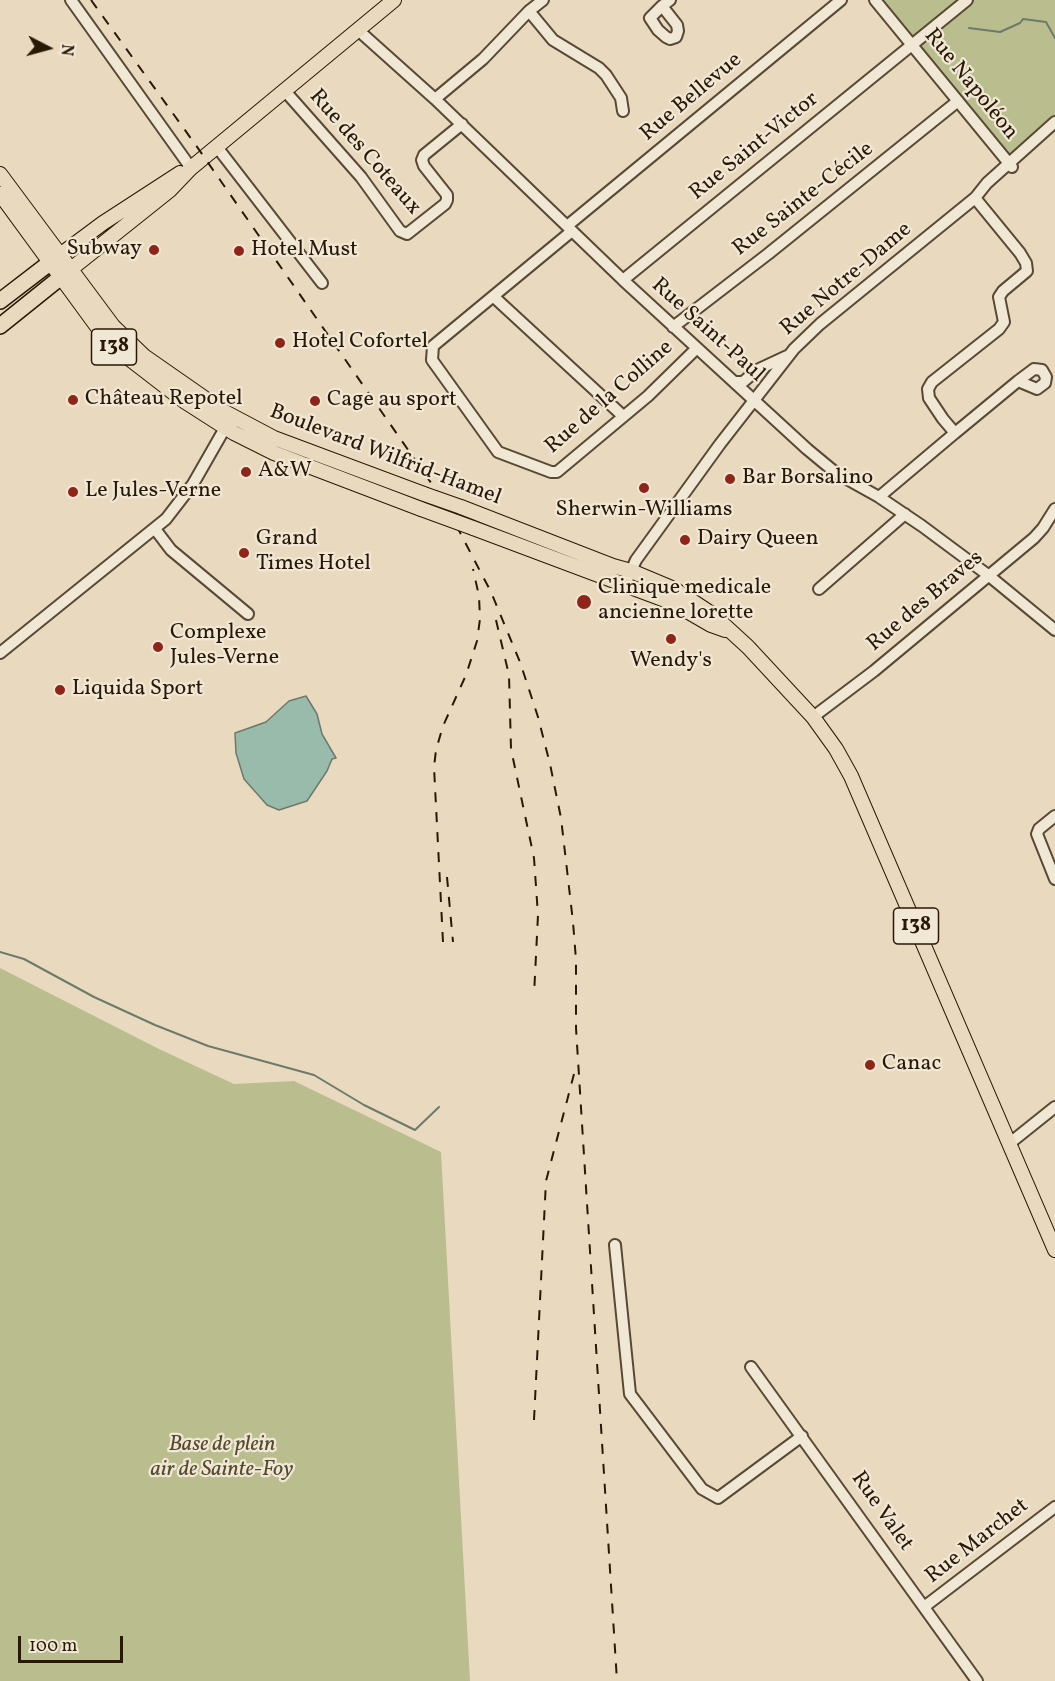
<!DOCTYPE html>
<html>
<head>
<meta charset="utf-8">
<style>
	body { margin:0 }
	#map { position:relative; width:1055px; height:1681px; overflow:hidden; background:#e9dabf; font-family:Vollkorn,serif }
	canvas { display:block }
	.north { position:absolute; left:18px; top:18px; width:60px; height:60px; -webkit-text-stroke:4px #f1e7d5; paint-order:stroke; rotate:96deg; font-size:16px; font-weight:700; line-height:24px; text-align:center; color:#281906 }
	.north::after { content:''; display:block; margin:auto; width:21px; height:27px; background:#281906; clip-path:polygon(50% 0,100% 100%,50% 72%,0 100%) }
	.scale { position:absolute; left:18px; top:1636px; width:105px; height:27px; box-sizing:border-box; border:3px solid #281906; border-top:0; padding-left:8px; font-size:18px; line-height:21px; white-space:nowrap; color:#281906; -webkit-text-stroke:4px #f1e7d5; paint-order:stroke }
</style>
</head>
<body>
<div id="map">
<canvas width="1055" height="1681"></canvas>
<div class="north">N</div>
<div class="scale">100 m</div>
</div>
<script>
const context = document.querySelector('canvas').getContext('2d');
context.lineJoin = 'round';
function fillPath(path, color) { context.fillStyle = color; context.fill(path, 'evenodd'); }
const shape = rows => new Path2D(rows.map(r => 'M' + r).join(''));
function trace(path, color, width, dash) { context.strokeStyle = color; context.lineWidth = width; context.lineCap = dash ? 'butt' : 'round'; context.setLineDash(dash || []); context.stroke(path); }
function drawText(font, color, halo, rows, align = 'center') {
  context.font = font + ' Vollkorn,serif'; context.lineWidth = 4.5; context.setLineDash([]); context.textBaseline = 'middle'; context.strokeStyle = halo; context.fillStyle = color; for (const [text, x, y, turn = 0] of rows) {
    context.save(); context.translate(x, y); context.rotate((+turn || 0) * Math.PI / 180); context.textAlign = isNaN(turn) ? turn : align; if (halo) context.strokeText(text, 0, 0); context.fillText(text, 0, 0); context.restore();
  }
}
const green = shape([
	[881,0,1055,0,1055,122,1012,157],
	[0,968,159,1049,234,1084,294,1081,441,1152,470,1681,0,1681]
]);
const water = shape([
	[306,696,317,714,322,734,336,758,332,759,327,771,307,801,279,810,267,805,244,779,236,753,235,733,266,722,289,701,306,696]
]);
const stream = shape([
	[969,28,1000,32,1020,23,1023,19,1046,22,1055,38],
	[0,952,24,959,94,997,155,1025,208,1046,314,1075,364,1105,415,1130,439,1107]
]);
const minor = shape([
	[71,0,191,168],
	[875,0,1012,167],
	[662,6,677,25,678,31,676,37,670,39,666,37,658,30,650,18,662,6,670,0],
	[529,11,553,40,599,68,606,75,621,98,623,111],
	[358,30,435,99,623,280,807,449,836,473,879,497,922,526,988,575,1055,630],
	[285,91,361,177,400,231,407,234,445,204,447,200,447,195,424,166,422,160,424,155,462,124],
	[435,99,483,59,529,11,543,0],
	[217,147,322,283],
	[567,226,841,0],
	[572,231,433,346,432,360,498,452,551,472,557,472,648,396,696,349],
	[623,280,967,0],
	[494,297,623,416],
	[673,327,768,254,958,101],
	[1034,369,1042,370,1046,377,1045,383,1037,389,1018,381,1034,369],
	[734,382,743,382,757,370,787,356],
	[955,433,1018,381],
	[879,497,955,433,943,419,929,398,928,389,932,382,999,329,1004,322,999,297,1003,291,1027,271,1026,263,1020,253,975,198],
	[155,529,171,550,248,614],
	[625,584,636,560,720,444,794,349,820,324,975,198,987,183,1055,122],
	[819,589,905,514],
	[0,653,166,519,193,484,229,421],
	[813,717,874,671,1034,538,1043,528,1055,509],
	[1055,816,1039,829,1037,834,1055,879],
	[1010,1143,1055,1107],
	[615,1245,630,1394,702,1489,718,1498,802,1436],
	[751,1367,977,1681],
	[924,1607,1055,1507]
]);
const major = shape([
	[0,174,113,326,144,356,223,411,274,438,424,494],
	[0,194,104,336,127,357,184,401,234,433,274,453,421,509],
	[60,255,103,223,180,173],
	[71,269,170,190,191,168,394,0],
	[461,507,613,566,631,571,674,589,712,614,748,647,813,717,836,749,851,776,1055,1250],
	[473,528,673,603,711,625,725,630]
]);
const highway = shape([
	[0,301,60,255],
	[0,326,71,269]
]);
const rail = shape([
	[91,0,195,144,443,500,491,592,520,662,538,717,550,764,561,818,573,922,576,960,576,1028,617,1681],
	[496,620,509,675,511,749,534,858,538,915,534,995],
	[447,877,453,942],
	[443,942,434,767,436,750,443,726,466,675,477,641,480,619,479,596,473,569],
	[534,1420,546,1181,574,1074]
]);
const majorBridge = shape([
	[424,494,461,507],
	[421,509,473,528]
]);
const markers = [
	[154,250,6,"#8f2418"],
	[239,251,6,"#8f2418"],
	[280,343,6,"#8f2418"],
	[73,400,6,"#8f2418"],
	[315,401,6,"#8f2418"],
	[246,472,6,"#8f2418"],
	[730,479,6,"#8f2418"],
	[644,488,6,"#8f2418"],
	[73,492,6,"#8f2418"],
	[685,540,6,"#8f2418"],
	[244,553,6,"#8f2418"],
	[584,602,8,"#8f2418"],
	[671,639,6,"#8f2418"],
	[158,647,6,"#8f2418"],
	[60,690,6,"#8f2418"],
	[870,1065,6,"#8f2418"]
];
const shields = [
	[114,347,45],
	[916,926,45]
];
const shieldNames = [
	["138",114,347],
	["138",916,926]
];
const streetNames = [
	["Rue Napoléon",970,85,51],
	["Rue Bellevue",692,98,-40],
	["Rue Saint-Victor",755,147,-39],
	["Rue des Coteaux",364,153,49],
	["Rue Sainte-Cécile",804,200,-38],
	["Rue Notre-Dame",847,280,-40],
	["Rue Saint-Paul",707,331,42],
	["Rue de la Colline",610,398,-41],
	["Boulevard Wilfrid-Hamel",385,456,21],
	["Rue des Braves",926,602,-40],
	["Rue Valet",881,1512,55],
	["Rue Marchet",978,1542,-38]
];
const poiNames = [
	["Subway",142,250,"right"],
	["Hotel Must",251,251],
	["Hotel Cofortel",292,343],
	["Château Repotel",85,400],
	["Cage au sport",327,401],
	["A&W",258,472],
	["Bar Borsalino",742,479],
	["Le Jules-Verne",85,492],
	["Sherwin-Williams",644,511,"center"],
	["Grand",256,540],
	["Times Hotel",256,565],
	["Dairy Queen",697,540],
	["Clinique medicale",598,589],
	["ancienne lorette",598,614],
	["Complexe",170,634],
	["Jules-Verne",170,659],
	["Wendy's",671,662,"center"],
	["Liquida Sport",72,690],
	["Canac",882,1065]
];
const parkNames = [
	["Base de plein",222,1446],
	["air de Sainte-Foy",222,1471]
];
fillPath(green, '#babe8f');
fillPath(water, '#99bbac');
trace(water, '#6c7a6a', 1.5);
trace(stream, '#6c7a6a', 2);
trace(minor, '#584934', 14);
trace(major, '#281906', 16);
trace(highway, '#281906', 18);
trace(minor, '#f1e7d5', 10);
trace(major, '#e9dabf', 14);
trace(highway, '#e9dabf', 15);
trace(rail, '#281906', 2, [10, 10]);
trace(majorBridge, '#281906', 16, []);
trace(majorBridge, '#e9dabf', 14);
for (const [x, y, r, color] of markers) { const dot = new Path2D(); dot.arc(x, y, r, 0, 2 * Math.PI); context.fillStyle = color; context.fill(dot); trace(dot, '#f1e7d5', 2); }
for (const [x, y, w] of shields) { const box = new Path2D(); box.roundRect(x - w / 2, y - 18, w, 36, 4.5); context.fillStyle = '#f1e7d5'; context.fill(box); trace(box, '#281906', 1.5); }
drawText('bold 21px', '#281906', null, shieldNames);
drawText('22px', '#281906', '#f1e7d5', streetNames);
drawText('22px', '#281906', '#f1e7d5', poiNames, 'left');
drawText('italic 22px', '#544b2f', '#f1e7d5', parkNames);
</script>
</body>
</html>
